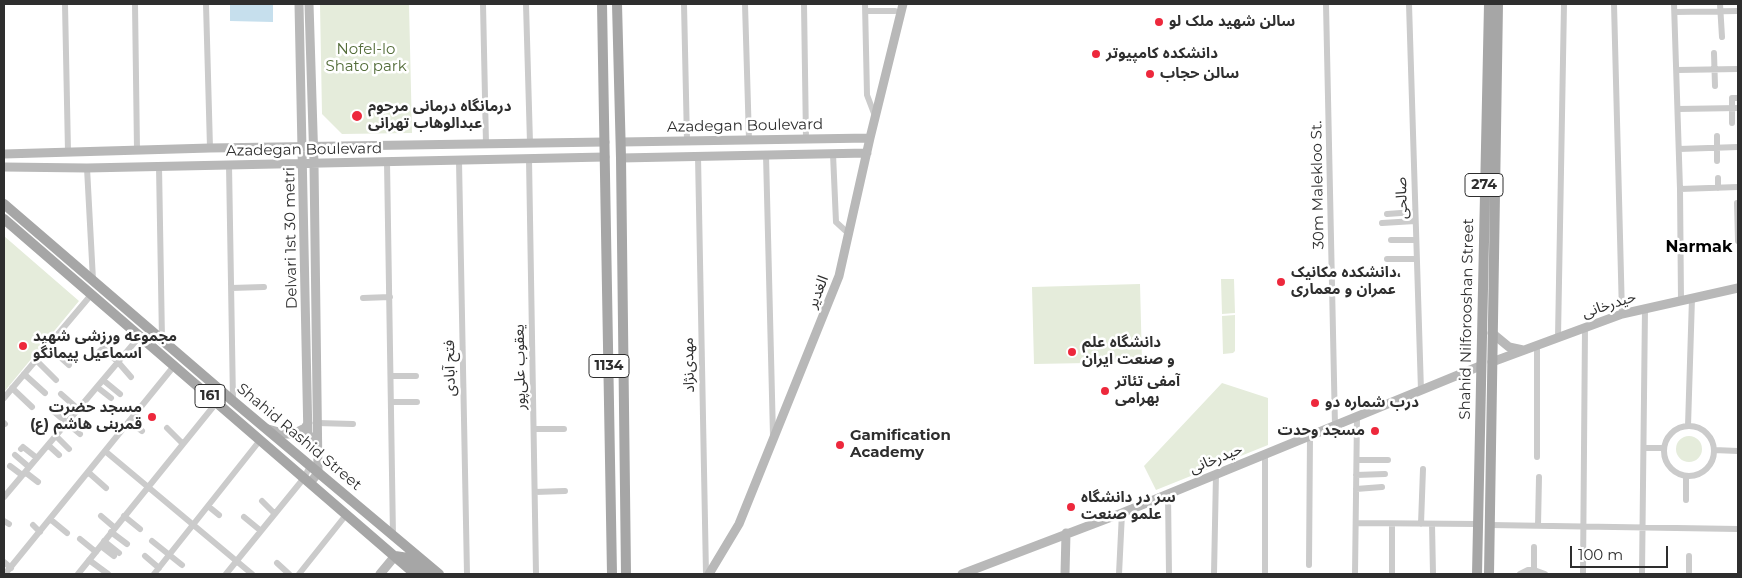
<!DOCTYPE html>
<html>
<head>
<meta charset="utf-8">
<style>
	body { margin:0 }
	#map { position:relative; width:1742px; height:578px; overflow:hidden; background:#fff; font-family:Montserrat,sans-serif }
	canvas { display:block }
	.frame { position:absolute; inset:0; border:5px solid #2e2e2e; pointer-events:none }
	.scale { position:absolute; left:1570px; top:546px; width:98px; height:22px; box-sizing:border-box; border:2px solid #2e2e2e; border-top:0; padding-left:6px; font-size:15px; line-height:18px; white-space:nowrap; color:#2e2e2e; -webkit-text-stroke:4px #fff; paint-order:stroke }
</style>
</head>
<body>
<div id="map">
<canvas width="1742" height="578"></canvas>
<div class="frame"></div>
<div class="scale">100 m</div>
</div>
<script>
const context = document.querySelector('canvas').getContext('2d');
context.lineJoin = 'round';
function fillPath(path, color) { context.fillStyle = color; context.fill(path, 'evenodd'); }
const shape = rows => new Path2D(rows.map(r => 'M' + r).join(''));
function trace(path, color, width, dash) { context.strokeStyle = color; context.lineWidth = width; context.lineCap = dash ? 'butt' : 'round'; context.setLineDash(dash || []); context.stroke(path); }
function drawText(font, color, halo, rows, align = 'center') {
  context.font = font + ' Montserrat,"Noto Sans Arabic",sans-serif'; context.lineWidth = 5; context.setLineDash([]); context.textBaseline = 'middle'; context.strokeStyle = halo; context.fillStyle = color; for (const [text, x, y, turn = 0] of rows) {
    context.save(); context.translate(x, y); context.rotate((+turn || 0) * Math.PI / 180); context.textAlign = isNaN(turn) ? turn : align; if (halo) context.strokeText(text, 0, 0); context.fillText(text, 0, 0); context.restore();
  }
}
const green = shape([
	[320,4,409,4,412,133,342,134,322,114],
	[4,236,79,301,4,392],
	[1221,279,1234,279,1235,313,1222,314],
	[1140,284,1142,362,1034,364,1032,287],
	[1235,315,1235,351,1233,353,1223,354,1222,316],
	[1222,383,1268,398,1268,445,1156,490,1144,466],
	'1676 449a13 13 0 1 1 26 0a13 13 0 1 1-26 0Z'
]);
const water = shape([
	[230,4,273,4,273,22,230,21]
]);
const street = shape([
	[65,4,68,152],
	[135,4,137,150],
	[206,4,210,148],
	[483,4,486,144],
	[526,4,530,143],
	[684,4,687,141],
	[745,4,749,140],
	[804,4,806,139],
	[865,4,867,95,875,116],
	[1326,4,1335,426],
	[1409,4,1421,391],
	[1614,4,1622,314],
	[1674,4,1680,189,1681,301],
	[1720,4,1722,37],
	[866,11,895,11],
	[1675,12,1738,11],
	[1714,53,1715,86],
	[1677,70,1738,69],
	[1678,109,1738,108],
	[1732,123,1732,98,1738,98],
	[1717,136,1717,161],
	[1679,149,1738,147],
	[833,154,836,222,849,234],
	[766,155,773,436],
	[698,156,706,574],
	[529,159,536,574],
	[459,161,467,574],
	[387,162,393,536],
	[229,165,233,401],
	[159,166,162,340],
	[87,168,93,280],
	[1718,178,1718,188],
	[1680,189,1738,187],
	[1737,203,1738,241],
	[1387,214,1415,212],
	[1382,223,1415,221],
	[1391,240,1416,240],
	[1387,259,1416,259],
	[231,288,264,287],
	[363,298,390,297],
	[1558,337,1564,4],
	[48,346,69,365],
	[99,352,103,348,118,362,131,377],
	[36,360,56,380],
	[24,374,45,393],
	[391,376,416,376],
	[103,380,120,394],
	[97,387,111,398],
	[12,388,32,407],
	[61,394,78,409],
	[4,398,91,295],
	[391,402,417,402],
	[52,410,80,434],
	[129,421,142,431],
	[4,423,5,424],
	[317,423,353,424],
	[1688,426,1692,298],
	'1664 451a25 25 0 1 1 50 0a25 25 0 1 1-50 0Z',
	[167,428,183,444],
	[534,429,564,429],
	[56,436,69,449],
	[48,445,59,455],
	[1644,448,1664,448],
	[21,449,23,447,37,458],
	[1714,450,1738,451],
	[105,451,252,574],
	[1265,454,1265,574],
	[15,455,29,467],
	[1537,457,1537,345],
	[1357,460,1388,460],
	[10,466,22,475],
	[25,472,38,482],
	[88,472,106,488],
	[1356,475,1385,474],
	[1356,489,1382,487],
	[535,492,565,491],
	[1168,494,1169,574],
	[4,497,140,336],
	[1686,500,1686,476],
	[262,501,275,514],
	[208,506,219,515],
	[101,516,115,528],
	[124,516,140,529],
	[244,517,261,531],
	[50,519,67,533],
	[4,521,9,524],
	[1356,523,1477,524],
	[1421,524,1423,469],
	[1432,524,1433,574],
	[33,525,40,532],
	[1490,525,1738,529],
	[1538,526,1539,477],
	[111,532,127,544],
	[80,539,96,552],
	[104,541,119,553],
	[152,541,182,565],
	[101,546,114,556],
	[145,556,159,568],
	[89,560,108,574],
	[4,562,11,568],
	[277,563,289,574],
	[1309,565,1310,436],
	[1534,570,1534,547],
	[5,574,174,366],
	[78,574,217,402],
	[154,574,261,439],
	[226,574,304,478,310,466],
	[299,574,346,515],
	[1119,574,1122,513],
	[1214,574,1216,474],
	[1355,574,1357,417],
	[1392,574,1392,524],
	[1520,574,1528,570,1534,570,1545,574],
	[1583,574,1585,327],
	[1642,574,1645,308],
	[1689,574,1689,556]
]);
const secondary = shape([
	[299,4,308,439,313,441,317,434],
	[309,4,314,164,318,473,310,483],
	[621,142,870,138],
	[4,154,210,148,605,142],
	[621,158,867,153],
	[4,167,87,168,605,157],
	[1492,333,1509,347,1523,350],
	[1492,362,1622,314,1738,288],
	[268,429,286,434,293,434,305,428,308,423],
	[380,574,395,556],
	[709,574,739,524,839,276,870,138,903,4],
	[962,574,1122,513,1480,366],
	[1065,574,1066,533]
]);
const primary = shape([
	[602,4,612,574],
	[617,4,621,158,626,574],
	[4,204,233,401,439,574],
	[4,219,415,574],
	[395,556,408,558,427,574],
	[1477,574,1489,4],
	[1489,574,1498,4]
]);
const markers = [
	[1159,22,5,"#ed283c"],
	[1096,54,5,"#ed283c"],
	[1150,74,5,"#ed283c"],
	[357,116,6,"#ed283c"],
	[1281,282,5,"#ed283c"],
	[23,346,5,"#ed283c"],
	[1072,352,5,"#ed283c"],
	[1105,391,5,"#ed283c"],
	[1315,403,5,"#ed283c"],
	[152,417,5,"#ed283c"],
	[1375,431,5,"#ed283c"],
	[840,445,5,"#ed283c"],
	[1071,507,5,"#ed283c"]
];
const shields = [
	[1484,185,38],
	[609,366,40],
	[210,396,30]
];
const shieldNames = [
	["274",1484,185],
	["1134",609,366],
	["161",210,396]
];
const poiNames = [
	["سالن شهید ملک لو",1169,22],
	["دانشکده کامپیوتر",1106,54],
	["سالن حجاب",1160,74],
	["درمانگاه درمانی مرحوم",368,107],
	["عبدالوهاب تهرانی",368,124],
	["دانشکده مکانیک،",1291,273],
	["عمران و معماری",1291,290],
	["مجموعه ورزشی شهید",33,337],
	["اسماعیل پیمانگو",33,354],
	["دانشگاه علم",1082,343],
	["و صنعت ایران",1082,360],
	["آمفی تئاتر",1115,382],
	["بهرامی",1115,399],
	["درب شماره دو",1325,403],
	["مسجد حضرت",142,408,"right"],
	["قمربنی هاشم (ع)",142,425,"right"],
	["مسجد وحدت",1365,431,"right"],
	["Gamification",850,436],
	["Academy",850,453],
	["سر در دانشگاه",1081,498],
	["علمو صنعت",1081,515]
];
const parkNames = [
	["Nofel-lo",366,50],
	["Shato park",366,67]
];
const streetNames = [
	["Azadegan Boulevard",745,126,-1],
	["Azadegan Boulevard",304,150,-1],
	["30m Malekloo St.",1318,185,-91],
	["صالحی",1402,198,-92],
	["Delvari 1st 30 metri",291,238,-91],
	["الغدیر",818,292,-68],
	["حیدرخانی",1609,305,-18],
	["Shahid Nilforooshan Street",1467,319,-89],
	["مهدی‌نژاد",689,365,-91],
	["یعقوب علی‌پور",520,367,-91],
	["فتح آبادی",450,368,-91],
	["Shahid Rashid Street",299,437,40],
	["حیدرخانی",1216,459,-22]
];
const neighbourhoodNames = [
	["Narmak",1699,247]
];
fillPath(green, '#e5ecdb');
fillPath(water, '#c6dfed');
trace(street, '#cbcbcb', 6);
trace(secondary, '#b8b8b8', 9);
trace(primary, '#a6a6a6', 10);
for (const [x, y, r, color] of markers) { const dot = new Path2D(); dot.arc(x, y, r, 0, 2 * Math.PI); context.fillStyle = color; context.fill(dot); trace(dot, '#fff', 2); }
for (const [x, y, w] of shields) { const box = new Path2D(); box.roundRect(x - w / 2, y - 11.5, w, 23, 4); context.fillStyle = '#fff'; context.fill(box); trace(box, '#2e2e2e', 1); }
drawText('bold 14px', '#2e2e2e', null, shieldNames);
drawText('bold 15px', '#2e2e2e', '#fff', poiNames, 'left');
drawText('15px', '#536c39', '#fff', parkNames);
drawText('15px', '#2e2e2e', '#fff', streetNames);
drawText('bold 16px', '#000', '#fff', neighbourhoodNames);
</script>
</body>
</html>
